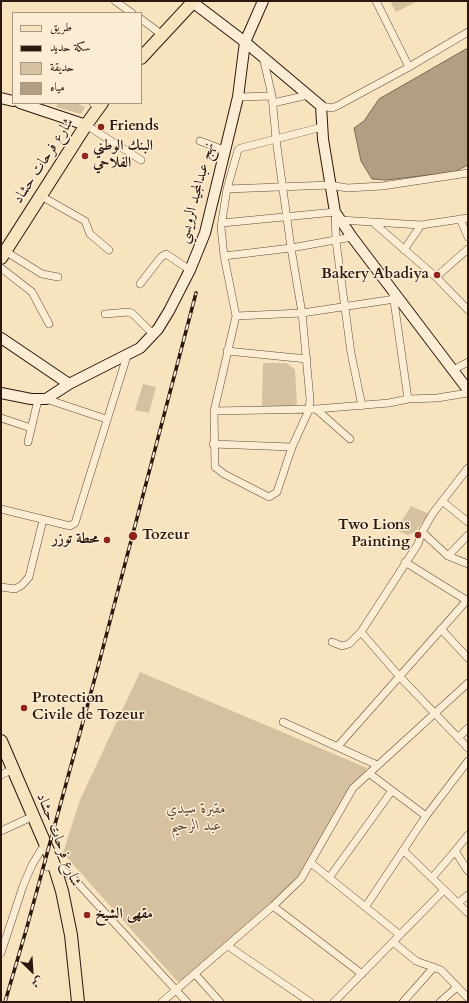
<!DOCTYPE html>
<html>
<head>
<meta charset="utf-8">
<style>
	body { margin:0 }
	#map { position:relative; width:469px; height:1003px; overflow:hidden; background:#f7e3bd; font-family:Cardo,Amiri,serif }
	canvas { display:block }
	.frame { position:absolute; inset:0; border:2px solid #2d180f; pointer-events:none }
	.legend { position:absolute; left:12px; top:12px; width:130px; height:92px; box-sizing:border-box; background:#faedd4; border:1px solid #a89885; margin:0; padding:5px 7px; list-style:none; font-size:12px; color:#2d180f }
	.legend li { display:flex; align-items:center; gap:8px; height:20px }
	.legend b { width:20px; border:1px solid #a89885 }
	.north { position:absolute; left:12px; top:951px; width:40px; height:40px; -webkit-text-stroke:3px #faedd4; paint-order:stroke; rotate:155deg; font-size:11px; font-weight:700; line-height:16px; text-align:center; color:#2d180f }
	.north::after { content:''; display:block; margin:auto; width:14px; height:18px; background:#2d180f; clip-path:polygon(50% 0,100% 100%,50% 72%,0 100%) }
</style>
</head>
<body>
<div id="map">
<canvas width="469" height="1003"></canvas>
<div class="frame"></div>
<ul class="legend">
<li><b style="height:5px;background:#f7e3bd"></b>طريق</li>
<li><b style="height:5px;background:#2d180f"></b>سكة حديد</li>
<li><b style="height:11px;background:#d5c09f"></b>حديقة</li>
<li><b style="height:11px;background:#b29e82"></b>مياه</li>
</ul>
<div class="north">ش</div>
</div>
<script>
const context = document.querySelector('canvas').getContext('2d');
context.lineJoin = 'round';
function fillPath(path, color) { context.fillStyle = color; context.fill(path, 'evenodd'); }
const shape = rows => new Path2D(rows.map(r => 'M' + r).join(''));
function trace(path, color, width, dash) { context.strokeStyle = color; context.lineWidth = width; context.lineCap = dash ? 'butt' : 'round'; context.setLineDash(dash || []); context.stroke(path); }
function drawText(font, color, halo, rows, align = 'center') {
  context.font = font + ' Cardo,Amiri,serif'; context.lineWidth = 3; context.setLineDash([]); context.textBaseline = 'middle'; context.strokeStyle = halo; context.fillStyle = color; for (const [text, x, y, turn = 0] of rows) {
    context.save(); context.translate(x, y); context.rotate((+turn || 0) * Math.PI / 180); context.textAlign = isNaN(turn) ? turn : align; if (halo) context.strokeText(text, 0, 0); context.fillText(text, 0, 0); context.restore();
  }
}
const green = shape([
	[390,1,418,1,396,12],
	[58,103,76,103,85,107,81,114,56,107],
	[263,363,287,363,295,370,297,404,286,408,262,406],
	[143,384,156,387,149,413,135,410],
	[411,506,429,514,415,532,408,535,396,530],
	[140,672,367,768,301,879,184,982,177,981,63,853,80,800]
]);
const water = shape([
	[466,49,468,51,468,165,454,172,386,180,372,179,361,161,354,128,364,121,379,99,466,49]
]);
const street = shape([
	[115,1,132,13],
	[376,1,409,67],
	[141,19,157,31],
	[263,57,272,96,276,139,291,248,302,313,310,399,309,410,292,447,277,492,269,497,224,474,215,467,214,411,236,316,224,256,221,227,227,189,238,150,241,148,276,139,322,127],
	[238,97,272,96],
	[93,103,94,104],
	[273,103,308,95],
	[321,106,332,108,337,106,409,67,468,32],
	[86,125,141,160],
	[200,141,224,150],
	[227,189,330,185,347,188,382,186,468,173],
	[41,196,85,221,90,234,109,250],
	[460,219,468,237],
	[340,220,421,225,468,218],
	[222,223,335,212,336,241,351,353,362,406],
	[375,224,436,277],
	[468,249,436,277,468,310],
	[404,250,421,225],
	[5,251,42,274,58,277],
	[224,256,291,248,352,237],
	[1,268,32,292,49,324],
	[140,284,161,257,166,254,190,270],
	[393,294,408,399],
	[105,314,129,312,133,314,154,335],
	[236,316,302,313,395,299],
	[227,351,307,359],
	[453,370,468,362],
	[46,399,106,419],
	[316,409,350,439],
	[214,411,316,409,389,403,408,399,437,398,468,393],
	[1,418,31,428],
	[28,442,38,400],
	[213,444,292,447],
	[442,501,468,522],
	[1,509,70,526,75,523,127,356],
	[422,532,448,556,468,564],
	[448,556,468,535],
	[405,562,466,600],
	[1,587,15,589,22,585,29,577,43,520],
	[441,629,468,658],
	[361,632,418,544,422,532,433,513,468,468],
	[332,642,342,646,349,644,361,632,399,676,468,748],
	[283,722,377,765],
	[458,738,468,728],
	[338,746,468,599],
	[370,774,426,816],
	[1,775,13,769],
	[1,831,27,819],
	[468,835,455,851,468,871],
	[403,850,468,913],
	[311,863,400,935],
	[47,867,53,862,73,878,187,1002],
	[329,878,391,792],
	[432,878,455,851],
	[458,903,468,895],
	[273,906,362,974],
	[366,906,426,816,468,761],
	[393,942,416,961,441,970,468,998],
	[228,946,310,1002],
	[1,953,23,886,32,865,41,850,46,845],
	[195,974,220,1002],
	[162,1002,273,906,301,879,353,788,468,683],
	[334,1002,444,890],
	[403,1002,434,967],
	[440,1002,457,987]
]);
const secondary = shape([
	[191,1,245,42,321,106,323,139,335,212,352,237,468,390],
	[1,98,13,101],
	[20,103,86,125],
	[1,338,69,384],
	[1,393,31,399,46,399,69,384,140,348,158,329,169,311,190,270,205,233,238,97,245,42,263,1]
]);
const primary = shape([
	[141,58,194,1],
	[1,258,86,125,102,103],
	[1,741,53,862,62,891,71,935,78,1002]
]);
const rail = shape([
	[5,1002,27,927,99,663,196,293]
]);
const markers = [
	[101,127,4,"#8f2418"],
	[85,156,4,"#8f2418"],
	[437,275,4,"#8f2418"],
	[418,535,4,"#8f2418"],
	[133,536,5,"#8f2418"],
	[107,540,4,"#8f2418"],
	[24,708,4,"#8f2418"],
	[87,915,4,"#8f2418"]
];
const poiNames = [
	["Friends",109,127],
	["البنك الوطني",93,147],
	["الفلاحي",93,164],
	["Bakery Abadiya",429,275,"right"],
	["Two Lions",410,526,"right"],
	["Painting",410,543,"right"],
	["Tozeur",142,536],
	["محطة توزر",99,540,"right"],
	["Protection",32,699],
	["Civile de Tozeur",32,716],
	["مقهى الشيخ",95,915]
];
const streetNames = [
	["شارع فرحات حشاد",44,161,-57],
	["نهج عبدالمجيد الرويسي",197,193,-75],
	["شارع فرحات حشاد",58,840,69]
];
const parkNames = [
	["مقبرة سيدي",196,810],
	["عبد الرحيم",196,827]
];
fillPath(green, '#d5c09f');
fillPath(water, '#b29e82');
trace(water, '#7d6854', 1);
trace(street, '#604b3a', 8);
trace(secondary, '#2d180f', 12);
trace(primary, '#2d180f', 14);
trace(street, '#faedd4', 7);
trace(secondary, '#faedd4', 10);
trace(primary, '#f7e3bd', 12);
trace(rail, '#2d180f', 3.5);
trace(rail, '#faedd4', 2, [6]);
for (const [x, y, r, color] of markers) { const dot = new Path2D(); dot.arc(x, y, r, 0, 2 * Math.PI); context.fillStyle = color; context.fill(dot); trace(dot, '#faedd4', 1.5); }
drawText('bold 15px', '#2d180f', '#faedd4', poiNames, 'left');
drawText('15px', '#2d180f', '#faedd4', streetNames);
drawText('italic 15px', '#5f4a3a', '#faedd4', parkNames);
</script>
</body>
</html>
